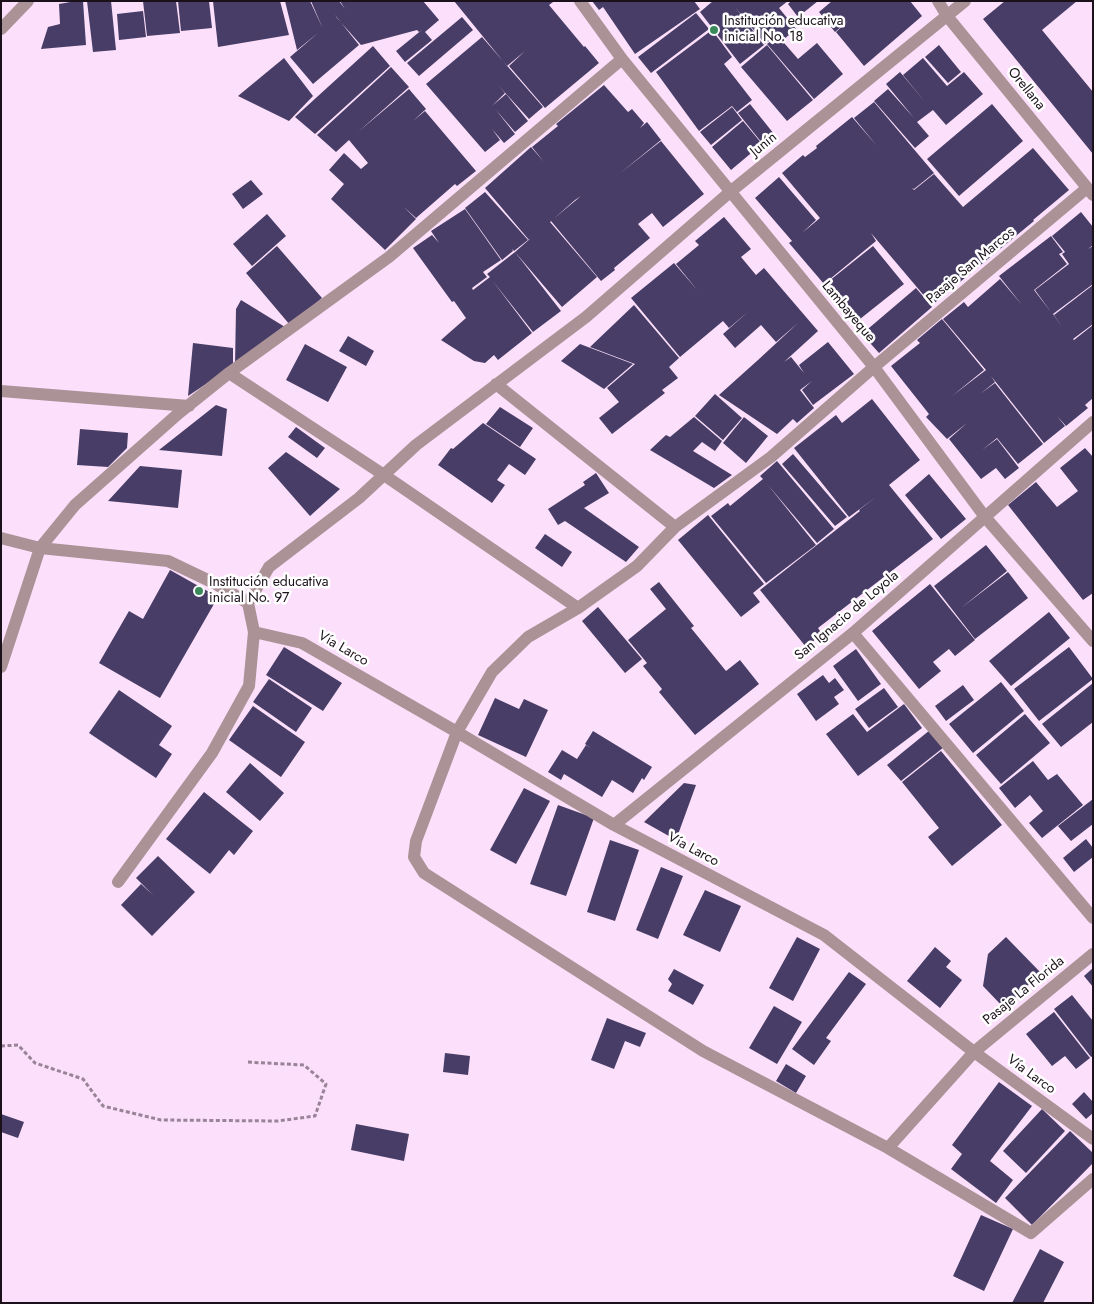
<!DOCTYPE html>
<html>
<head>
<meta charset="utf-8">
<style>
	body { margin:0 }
	#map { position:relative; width:1094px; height:1304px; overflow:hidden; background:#fcdffa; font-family:Jost,sans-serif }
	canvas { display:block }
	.frame { position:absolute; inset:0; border:2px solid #1b111a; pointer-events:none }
</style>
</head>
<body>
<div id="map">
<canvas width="1094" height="1304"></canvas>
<div class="frame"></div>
</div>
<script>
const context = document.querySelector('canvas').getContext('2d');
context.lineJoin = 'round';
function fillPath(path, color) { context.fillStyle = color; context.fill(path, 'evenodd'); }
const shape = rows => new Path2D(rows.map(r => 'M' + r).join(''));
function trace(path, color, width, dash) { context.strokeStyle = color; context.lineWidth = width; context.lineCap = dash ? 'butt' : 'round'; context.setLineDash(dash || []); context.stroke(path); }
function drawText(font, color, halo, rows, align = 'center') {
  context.font = font + ' Jost,sans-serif'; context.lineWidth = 5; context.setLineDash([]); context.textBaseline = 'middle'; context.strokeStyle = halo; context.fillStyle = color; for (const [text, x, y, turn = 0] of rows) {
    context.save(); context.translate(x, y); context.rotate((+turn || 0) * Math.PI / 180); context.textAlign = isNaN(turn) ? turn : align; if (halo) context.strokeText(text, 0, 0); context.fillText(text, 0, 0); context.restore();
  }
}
const building = shape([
	[76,1,83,1,86,45,41,49,48,27,60,24,59,4],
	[87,1,111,1,116,50,93,52],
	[143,1,176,1,180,33,147,36],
	[178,1,209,1,212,28,181,31],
	[213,1,280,1,289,35,218,47],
	[285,1,310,1,323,29,311,1,339,1,345,9,340,1,423,1,439,20,425,32,432,40,405,62,396,51,423,29,419,32,417,30,361,45,337,18,341,14,337,18,335,15,359,45,313,84,290,57,318,33,297,50],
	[454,1,552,1,553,2,549,5,584,47,585,46,599,63,545,108,509,66,525,51,507,66],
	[592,1,694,1,700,9,635,54,603,7,599,10],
	[713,1,788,1,779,8,796,29,783,40,778,34,765,44,735,7,764,45,740,64,700,12],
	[791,1,818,1,798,17,788,4],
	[832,1,910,1,922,16,864,66,836,32,849,20,835,32,819,12],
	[1005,1,1077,1,1042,30,1093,92,1093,154,983,19],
	[143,11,146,37,119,40,117,14],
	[696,13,709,29,651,73,638,57],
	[462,17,473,30,419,76,407,63],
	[712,30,732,57,724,64,752,100,737,112,732,106,699,131,656,72],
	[778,36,798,59,817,43,843,74,814,99,767,44],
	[482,37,543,107,529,119,499,86,505,93,492,106,506,94,528,121,515,132,496,110,515,134,504,143,492,129,500,140,485,152,426,84],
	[767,45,813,100,787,121,741,67],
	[939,45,961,72,948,83,925,57],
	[373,46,390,66,315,134,295,117],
	[284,58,313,96,289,121,238,96],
	[923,58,947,86,964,72,983,94,946,125,933,110,917,122,929,136,915,148,874,101,888,89,914,118,886,84,900,72,926,103,903,75],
	[391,67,409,87,358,132,409,89,426,109,413,121,425,111,476,171,457,186,455,184,416,218,404,207,416,219,385,250,331,199,344,184,329,170,344,153,361,169,368,163,349,140,336,152,317,135],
	[604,85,628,112,632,109,644,123,640,128,647,122,661,140,619,174,661,141,704,194,663,227,652,213,638,224,650,238,614,268,615,270,601,281,551,221,581,196,575,200,550,222,597,277,562,307,515,252,531,238,529,240,485,188,531,147,544,162,532,147,558,126,556,124],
	[874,102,934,173,914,189,912,188,914,190,934,174,963,207,1033,148,1069,190,1033,220,1034,221,932,305,871,233,876,241,824,284,789,243,792,241,755,198,779,177,816,220,802,233,820,218,782,173,803,155,805,157,817,148,816,146,852,117,877,146,854,118],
	[750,104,774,134,762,143,738,113],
	[992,104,1023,141,959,196,927,159],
	[732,107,742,120,711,145,700,132],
	[743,121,762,144,731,170,712,147],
	[251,180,263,194,243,209,232,194],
	[485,192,528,240,514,251,512,249,513,251,502,260,465,208],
	[465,209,501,260,483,272,487,277,472,288,473,290,490,277,487,274,515,252,561,311,533,332,492,280,532,333,498,360,494,355,485,363,474,361,441,340,466,318,454,301,452,302,413,248,432,235,439,243,431,231],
	[1081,212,1093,227,1093,245,1088,249,1093,246,1093,284,1053,314,1063,328,1054,315,1093,285,1093,324,1073,339,1074,340,1093,325,1093,398,1085,405,1088,408,1066,426,1057,416,1065,426,1044,443,991,376,995,382,980,394,995,383,1043,444,1018,464,997,438,982,450,997,439,1019,468,1005,479,996,468,981,479,949,439,967,423,947,439,926,417,929,414,891,366,920,343,917,340,942,319,984,370,952,396,986,370,943,319,964,302,968,307,1000,279,1022,305,999,276,1051,236,1063,252,1059,254,1067,264,1034,290,1051,312,1035,290,1069,264,1062,254,1065,252,1052,236],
	[267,214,286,236,252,266,233,244],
	[724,217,751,249,741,257,756,275,764,268,818,331,784,362,791,357,804,373,799,365,828,342,854,374,813,405,802,390,812,381,800,390,814,408,797,423,793,419,777,434,719,395,758,360,768,371,758,360,798,323,776,342,761,325,735,348,723,334,749,311,729,328,723,321,680,357,631,298,674,263,698,291,676,264,699,245,695,241],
	[277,246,322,298,290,325,246,273],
	[873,246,904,284,855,323,824,285],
	[916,288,932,307,879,353,862,334],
	[241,300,285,327,235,365,236,309],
	[634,305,679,358,669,367,678,378,662,390,665,393,612,434,599,418,619,402,607,388,635,364,590,347],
	[348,336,374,351,366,366,339,351],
	[193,343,233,348,233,366,188,396],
	[305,344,347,367,328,402,286,380],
	[580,344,633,364,604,389,561,361],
	[715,394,742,418,723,440,695,416],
	[872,399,920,460,889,485,933,539,818,628,822,634,806,647,760,590,860,511,859,510,876,497,849,517,794,448,836,415,842,423],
	[216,405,227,409,222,456,159,450],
	[500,407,533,428,520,447,486,424],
	[694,417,722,441,715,451,702,442,693,451,732,475,714,488,650,450,666,435,670,437],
	[744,417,768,436,746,463,723,443],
	[483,423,536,459,525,475,509,464,497,480,505,485,492,503,438,465,451,448,453,449],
	[296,427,325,448,317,458,288,437],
	[80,429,128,433,127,448,108,467,77,465],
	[1085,448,1093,457,1093,593,1083,600,1008,505,1036,482,1057,507,1078,491,1060,468],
	[286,452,340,489,310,516,268,468],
	[793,454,847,517,835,526,782,464],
	[777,461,834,529,817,543,768,485,816,545,766,583,711,516,728,503,730,506,763,479,760,476],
	[140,466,182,470,178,508,108,501],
	[596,473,609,493,584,508,639,547,626,562,565,521,558,525,548,509,585,485,583,482],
	[929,474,966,519,941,539,905,495],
	[708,515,764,584,753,593,760,602,741,617,678,540],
	[545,534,572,552,562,567,535,548],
	[986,545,1007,571,961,608,1008,572,1028,598,975,639,934,586],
	[170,570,218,597,160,698,99,663,129,611,143,619],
	[659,582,694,626,691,628,726,671,740,660,759,684,695,735,659,692,662,689,643,666,647,663,628,640,666,609,650,589],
	[930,584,975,640,955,656,949,649,933,662,941,671,919,689,872,631],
	[598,607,642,659,625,673,582,621],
	[1049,612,1070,638,1011,686,989,661],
	[284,647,342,683,323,711,266,675],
	[1069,647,1093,679,1039,721,1014,689],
	[856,649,881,684,858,701,833,666],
	[823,675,829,683,835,678,844,690,834,697,839,704,816,721,797,694],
	[269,679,312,708,296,732,253,702],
	[1001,682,1024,711,973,753,949,724],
	[1093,683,1093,722,1061,747,1042,724],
	[963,685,974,700,946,721,935,706],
	[884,688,898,707,869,728,855,709],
	[119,690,172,726,159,745,172,754,156,778,89,733],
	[495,698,519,709,524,699,548,710,526,757,478,735],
	[904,704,922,728,858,776,826,734,853,714,867,732],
	[253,706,305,742,281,777,229,740],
	[1025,714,1050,743,1001,784,976,755],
	[930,730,944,747,901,781,887,765],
	[593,731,652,767,644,780,642,778,633,793,612,780,602,797,564,774,561,780,548,772,562,750,577,759,586,745,591,748,585,744],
	[941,751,1002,825,952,866,928,837,939,828,902,782],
	[1033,761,1048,780,1057,774,1083,805,1042,838,1029,823,1043,811,1030,795,1015,808,999,788],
	[250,763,284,793,260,821,226,792],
	[684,783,696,785,676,840,644,822],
	[524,788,550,801,516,864,490,850],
	[204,792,253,831,234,855,229,850,210,874,166,839],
	[1093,799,1093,824,1071,841,1058,826],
	[558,805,594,818,566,896,530,884],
	[1086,839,1093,848,1093,857,1074,872,1063,858],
	[610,840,639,850,615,921,587,912],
	[158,856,195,892,152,936,121,905,141,884,153,895,136,878],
	[661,867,683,876,658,939,636,930],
	[705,890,741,906,720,952,683,935],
	[797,937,820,949,793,1001,769,988],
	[1006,937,1041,973,1004,1008,983,986,988,954],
	[935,947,951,961,946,967,962,980,940,1008,907,981],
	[1093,968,1093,987,1084,976],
	[674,969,704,985,693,1005,668,991,672,984,668,979],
	[849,972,866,984,826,1038,831,1041,814,1065,792,1049],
	[1072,995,1093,1021,1093,1056,1091,1057,1054,1009],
	[774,1006,802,1022,777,1064,749,1048],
	[1054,1012,1090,1058,1076,1069,1065,1056,1052,1066,1026,1034],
	[607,1018,646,1033,640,1047,625,1041,614,1069,591,1060],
	[445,1053,470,1056,468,1075,443,1072],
	[786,1064,806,1076,796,1093,776,1081],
	[999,1082,1032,1106,990,1161,1013,1180,996,1203,951,1169,962,1154,952,1145],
	[1084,1092,1093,1102,1093,1113,1086,1119,1072,1104],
	[1042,1109,1065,1131,1026,1173,1003,1151],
	[1,1114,24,1122,18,1138,1,1132],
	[356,1124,409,1134,404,1161,351,1150],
	[1070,1131,1093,1153,1093,1163,1032,1225,1005,1198],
	[981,1215,1013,1229,984,1291,953,1276],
	[1040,1249,1064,1262,1043,1303,1012,1303]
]);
const path = shape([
	[1,1046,18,1045,35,1063,83,1079,103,1106,161,1120,278,1121,315,1116,326,1084,304,1065,246,1062]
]);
const street = shape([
	[580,1,622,59,874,367,985,517,1093,641],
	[938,1,947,16,1093,195],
	[1,29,28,1],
	[1087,188,874,367,771,457,675,527,637,566,578,608,528,637,492,672,457,732,416,841,414,857,424,873,703,1051,888,1148,1031,1233,1093,1179],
	[229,373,384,475,578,608],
	[496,384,675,527],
	[1,391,189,406],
	[1,538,40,548,168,561,216,584,248,603],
	[254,632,302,643,457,732,614,825,824,935,974,1052,1093,1139],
	[853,633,1093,918],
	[1,667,40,548,75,505,179,413,229,373,389,257,622,59],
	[614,825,853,633,1093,422],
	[118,882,212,753,249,686,254,632,248,603,269,567,359,498,416,445,586,317,730,192,965,1],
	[888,1148,974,1052,1093,954]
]);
const markers = [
	[714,30,5,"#3a8a5b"],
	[199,591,5,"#3a8a5b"]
];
const poiNames = [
	["Institución educativa",724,22],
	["inicial No. 18",724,38],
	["Institución educativa",209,583],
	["inicial No. 97",209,599]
];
const streetNames = [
	["Orellana",1026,89,51],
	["Junín",764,145,-39],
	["Pasaje San Marcos",971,266,-40],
	["Lambayeque",848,312,50],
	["San Ignacio de Loyola",847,616,-40],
	["Vía Larco",343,649,30],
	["Vía Larco",693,850,28],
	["Pasaje La Florida",1024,991,-39],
	["Vía Larco",1031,1075,36]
];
fillPath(building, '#473d66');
trace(path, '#998497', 3, [4, 2.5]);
trace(street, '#ab9297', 12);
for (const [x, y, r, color] of markers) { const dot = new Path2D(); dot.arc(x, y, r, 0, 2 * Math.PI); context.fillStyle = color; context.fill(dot); trace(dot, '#fff', 2); }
drawText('14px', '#1b111a', '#fff', poiNames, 'left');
drawText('14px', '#1b111a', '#fff', streetNames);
</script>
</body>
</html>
